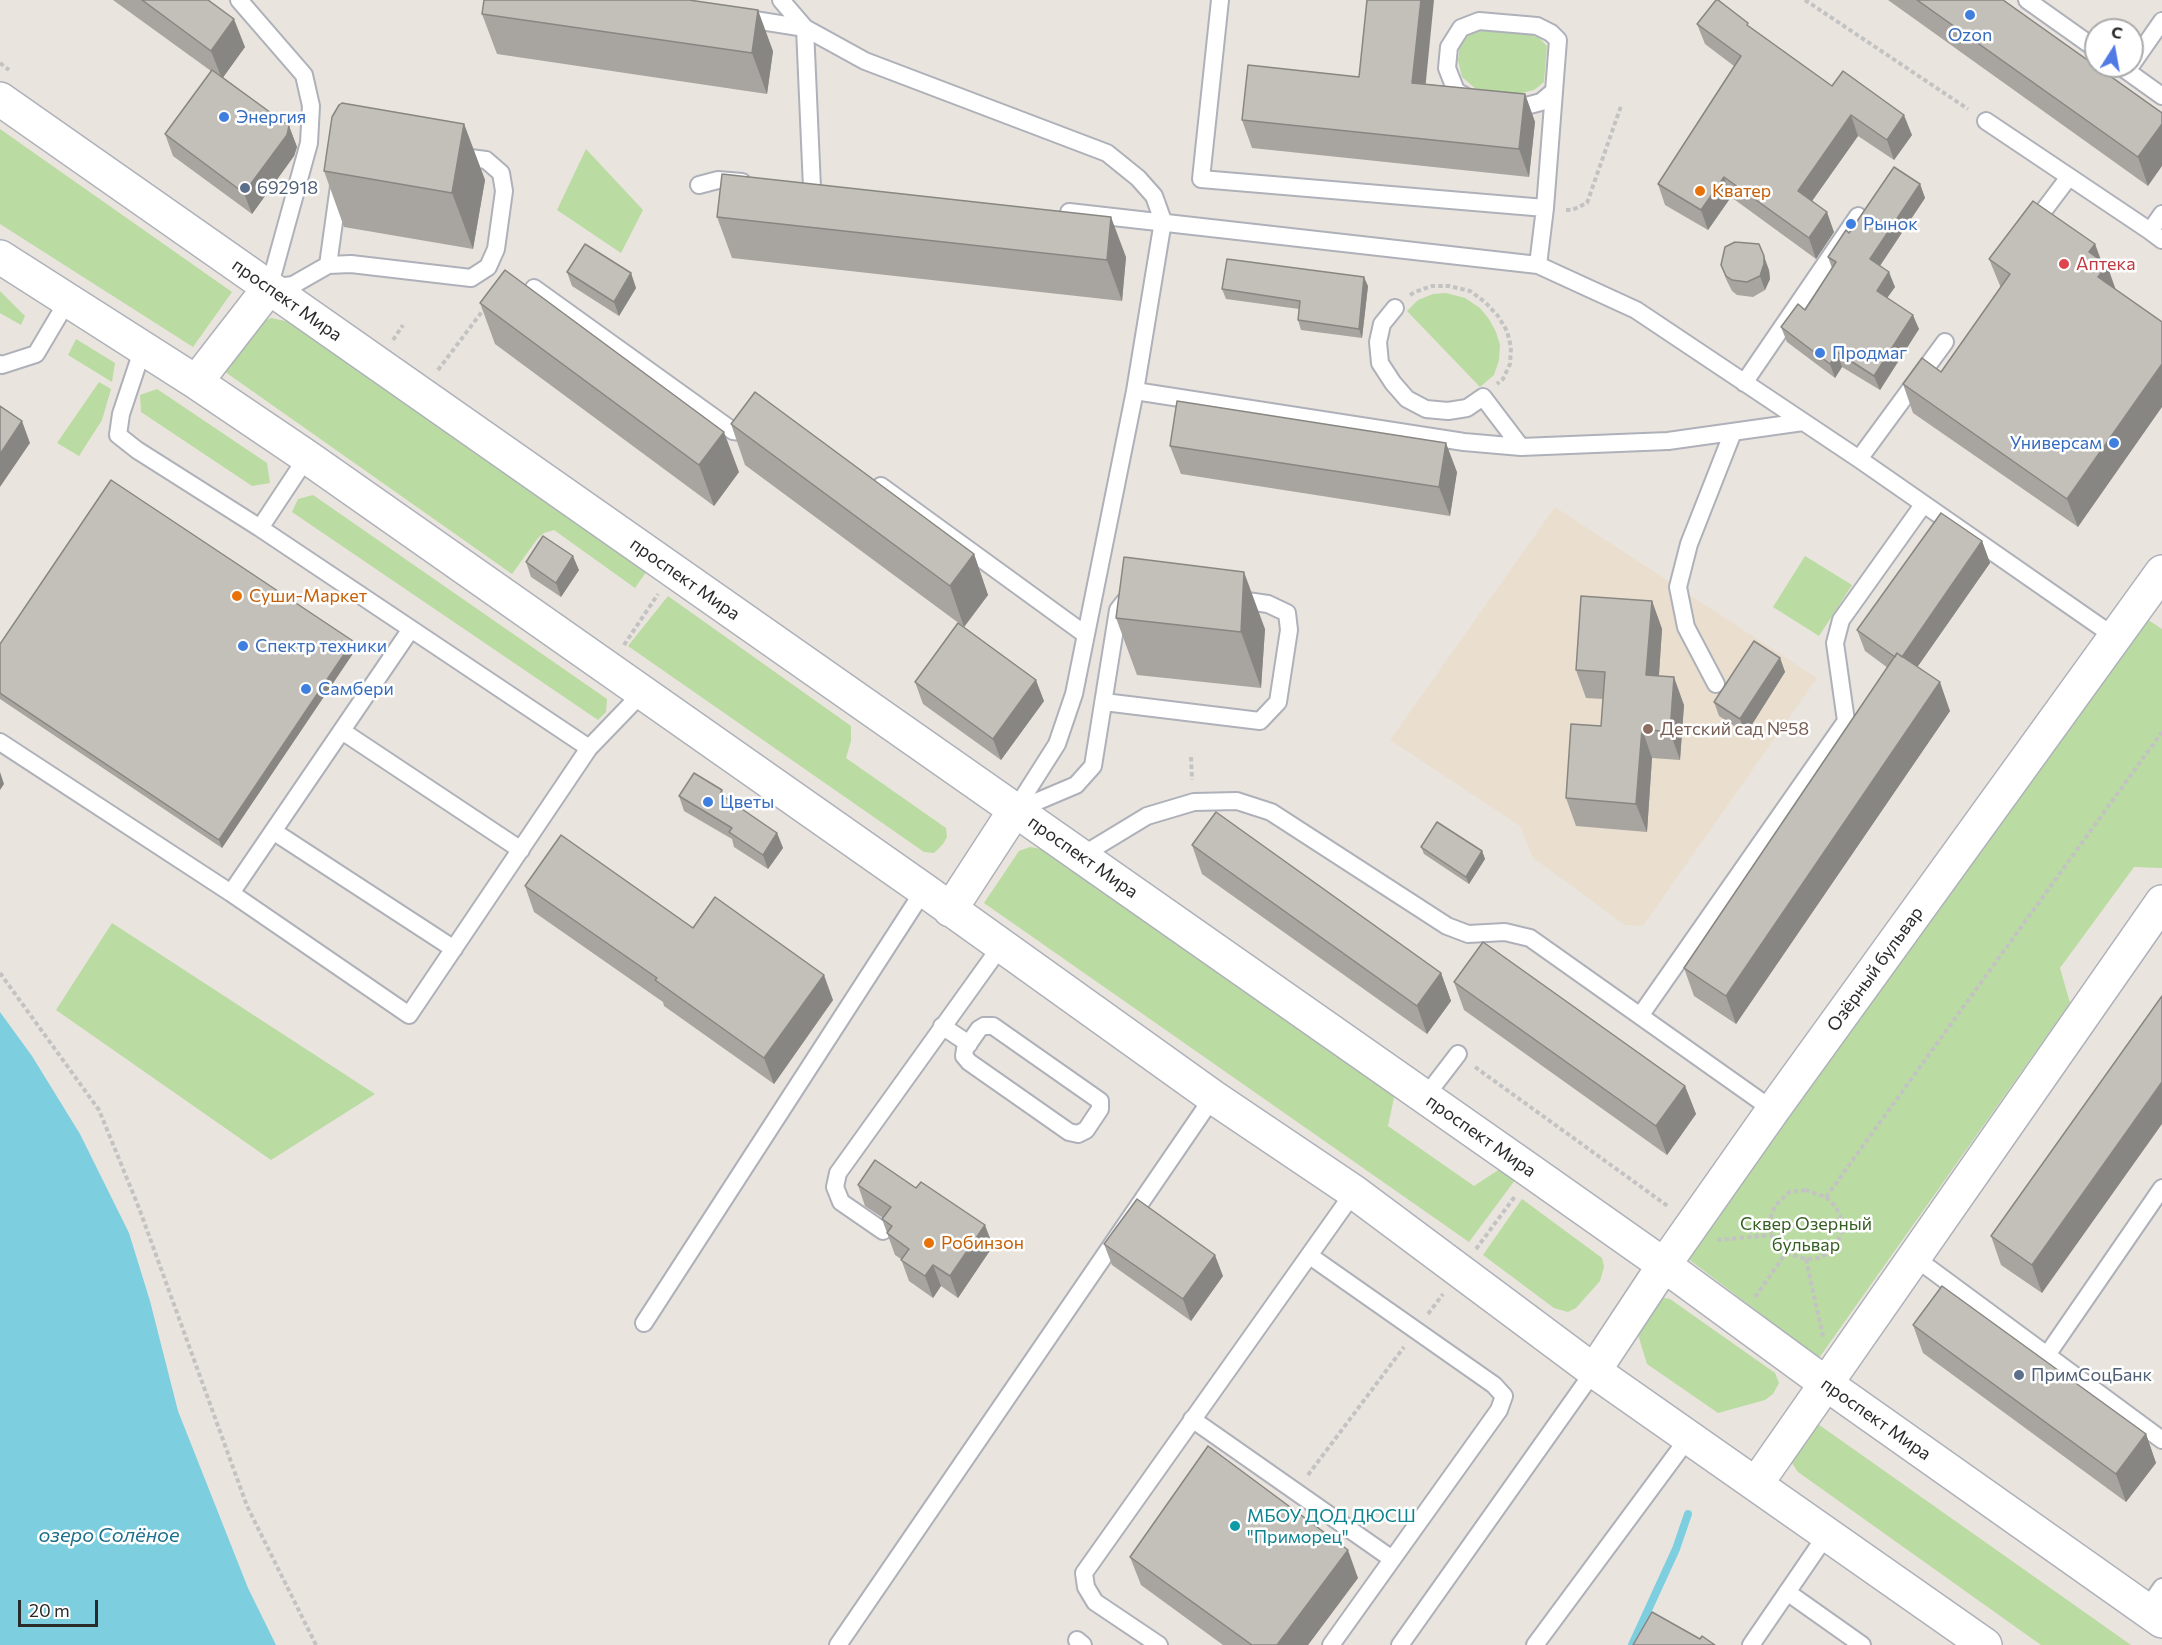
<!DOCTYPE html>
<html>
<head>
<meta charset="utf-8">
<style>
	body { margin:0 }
	#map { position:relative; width:2162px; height:1645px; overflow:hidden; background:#eae4de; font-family:Commissioner,sans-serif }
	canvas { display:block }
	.north { position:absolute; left:2084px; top:18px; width:60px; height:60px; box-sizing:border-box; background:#fff; border:2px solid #aaa; border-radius:50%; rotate:11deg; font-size:16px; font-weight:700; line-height:24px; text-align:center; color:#2a2a2a }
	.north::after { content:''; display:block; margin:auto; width:21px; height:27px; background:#517ae5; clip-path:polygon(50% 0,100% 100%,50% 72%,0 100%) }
	.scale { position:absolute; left:18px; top:1600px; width:80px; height:27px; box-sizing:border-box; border:3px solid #2a2a2a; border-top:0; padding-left:8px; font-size:18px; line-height:21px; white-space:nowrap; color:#2a2a2a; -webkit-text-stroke:4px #fff; paint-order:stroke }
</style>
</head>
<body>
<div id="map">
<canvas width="2162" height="1645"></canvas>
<div class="north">С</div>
<div class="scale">20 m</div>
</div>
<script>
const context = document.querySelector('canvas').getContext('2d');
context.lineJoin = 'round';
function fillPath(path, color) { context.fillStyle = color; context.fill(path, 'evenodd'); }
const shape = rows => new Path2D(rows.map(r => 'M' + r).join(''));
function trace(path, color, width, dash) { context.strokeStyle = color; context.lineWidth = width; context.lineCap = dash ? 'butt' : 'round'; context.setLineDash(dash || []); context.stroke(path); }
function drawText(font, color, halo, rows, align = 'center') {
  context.font = font + ' Commissioner,sans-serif'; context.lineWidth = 5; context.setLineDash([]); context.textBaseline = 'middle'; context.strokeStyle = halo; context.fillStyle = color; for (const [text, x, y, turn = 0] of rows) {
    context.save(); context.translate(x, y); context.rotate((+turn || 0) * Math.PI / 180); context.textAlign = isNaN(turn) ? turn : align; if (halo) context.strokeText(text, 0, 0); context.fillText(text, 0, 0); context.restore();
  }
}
const education = shape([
	[1555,507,1817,678,1643,926,1625,925,1533,858,1520,826,1390,740]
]);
const green = shape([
	[1482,28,1527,33,1539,38,1547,46,1544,82,1534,90,1518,94,1476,89,1462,77,1458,60,1460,45,1471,32],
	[0,129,232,292,193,347,0,224],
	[586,149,643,210,621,253,557,210],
	[0,291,25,316,21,325,0,313],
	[1446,293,1465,298,1480,308,1489,319,1496,332,1500,345,1499,360,1494,375,1480,387,1407,311,1418,300,1433,294],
	[271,318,290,322,647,571,635,588,554,530,544,533,538,538,512,574,221,369,254,326],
	[76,339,115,363,112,382,68,355],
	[99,382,111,389,102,420,79,456,57,443],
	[157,389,267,463,270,483,252,486,141,412,140,395],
	[313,495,607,699,606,712,598,720,292,512,298,499],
	[1805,556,1852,585,1819,636,1773,607],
	[668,596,851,726,851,741,846,758,946,828,947,837,943,844,934,853,924,852,628,646],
	[2145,618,2162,629,2162,868,2134,867,2060,968,2070,1003,1819,1358,1687,1258],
	[1030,847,1048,850,1396,1088,1388,1126,1474,1186,1509,1163,1521,1172,1469,1242,984,903,1019,851],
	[112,923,375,1094,271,1160,56,1010],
	[1522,1199,1602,1258,1604,1267,1600,1281,1576,1308,1568,1312,1554,1308,1483,1255],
	[1655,1296,1670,1299,1775,1373,1779,1383,1773,1394,1765,1400,1718,1413,1647,1364,1636,1328],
	[1815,1422,2131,1645,2041,1645,1798,1472,1790,1460]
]);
const water = shape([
	[0,1012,32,1056,80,1134,129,1233,150,1301,178,1411,248,1588,276,1645,0,1645]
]);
const stream = shape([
	[1632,1645,1676,1549,1688,1514]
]);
const path = shape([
	[1805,0,1968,109],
	[0,63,9,70],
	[1566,210,1572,210,1587,203,1621,106],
	[1410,295,1415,292,1432,286,1449,286,1470,291,1485,302,1498,316,1507,331,1511,347,1510,364,1503,379,1497,384],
	[393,340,403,325],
	[438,370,484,309],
	[624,645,658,594],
	[1191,757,1192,780],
	[0,973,99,1110,139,1208,247,1506,316,1645],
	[1475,1067,1669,1207],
	[1805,1190,1826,1197,1835,1206,1840,1215,1842,1230,1838,1241,1831,1251,1819,1258,1806,1259,1786,1253,1777,1244,1772,1235,1769,1222,1775,1206,1789,1192,1805,1190],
	[1826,1197,2162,732],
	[1717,1240,1772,1235],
	[1476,1249,1516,1195],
	[1806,1259,1823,1337],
	[1755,1297,1786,1253],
	[1428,1314,1443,1294],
	[1308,1475,1404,1347]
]);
const lane = shape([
	[239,0,304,75,311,106,309,143,269,288,293,285,328,265,351,264,471,278,488,267,496,249,504,191,501,173,486,160,454,156],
	[781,0,805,28,865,61,1107,153,1138,178,1154,196,1163,221,1135,391,1074,694,1057,744,1015,810],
	[1220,0,1201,179,1545,208],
	[2027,0,2096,49],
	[742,18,805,28,812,188],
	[2132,64,2162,21],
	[2120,66,2162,96],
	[1470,99,1456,91,1447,68,1449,47,1461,28,1479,21,1537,26,1551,33,1558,40,1545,208,1538,265],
	[1507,105,1522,107,1541,102,1554,91],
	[1986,121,2150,231],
	[699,185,718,180,742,182],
	[1069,212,1538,265,1636,310,1859,459,2115,637],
	[2162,214,2150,231,2162,240],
	[2032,226,2069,177],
	[328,265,339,186],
	[534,288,733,431,741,432,749,422],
	[1395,308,1382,324,1378,342,1380,363,1393,383,1407,399,1426,409,1448,411,1467,408,1483,397,1521,447],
	[143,348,121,414,118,435,137,450,260,528,589,748],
	[0,364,2,365,36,354,68,300],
	[1744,383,1858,216],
	[1135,391,1464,442,1521,447,1668,441,1803,422],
	[1859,459,1945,342],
	[881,486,1086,635],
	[260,528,307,457],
	[411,629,231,893,409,1015,589,748,643,692],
	[1716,684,1686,627,1678,587,1689,544,1733,432],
	[1104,702,1260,721,1278,702,1289,630,1287,613,1268,604,1233,599],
	[342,731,521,850],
	[0,742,231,893],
	[1017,810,1076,785,1093,766,1118,610,1125,601],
	[273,831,454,949],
	[1081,856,1147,816,1194,802,1237,801,1271,812,1447,926,1468,934,1505,932,1530,938,1773,1110],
	[1640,1016,1846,721,1835,643,1841,620,1923,505],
	[942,1026,969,1044],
	[984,1026,993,1026,1100,1101,1100,1109,1086,1130,1078,1134,1069,1132,969,1062,964,1056,965,1049,979,1029,984,1026],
	[1425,1097,1458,1054],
	[883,1231,841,1202,835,1187,838,1173,1001,946],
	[1310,1256,1494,1385,1504,1396,1499,1410,1331,1645],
	[1914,1257,2162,1440],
	[644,1323,924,890],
	[2047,1355,2162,1188],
	[1192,1419,1392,1559],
	[1787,1592,1862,1645],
	[2146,1610,2162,1587],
	[1077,1640,1083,1645],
	[838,1645,1213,1097],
	[1159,1645,1095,1602,1086,1587,1084,1573,1354,1192],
	[1400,1645,1594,1371],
	[1535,1645,1689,1437],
	[1751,1645,1827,1534]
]);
const secondary = shape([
	[0,99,1532,1172,1664,1265,1825,1383,2162,1621],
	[0,257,196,382,307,457,924,890,1213,1097,1354,1192,1594,1371,1985,1645],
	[196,382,269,288],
	[950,910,1015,810],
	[1594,1371,1664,1265,1773,1110,2162,572],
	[1756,1484,2162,902]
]);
const wall = shape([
	[113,0,208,0,245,47,223,77,289,126,297,147,294,156,252,214,173,156,165,134,211,71],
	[1888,0,2003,0,2162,113,2148,186],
	[482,14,773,51,767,94,497,54],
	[1697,24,1750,27,1832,86,1912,135,1894,160,1858,136,1812,201,1834,232,1816,259,1731,197,1708,230,1665,205,1658,184,1734,66,1705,44],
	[1426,84,1525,94,1535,122,1529,177,1252,148,1242,120],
	[464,124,485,180,473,249,344,227,324,171],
	[1920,184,1925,198,1880,266,1895,287,1887,298,1919,329,1880,390,1842,367,1835,378,1787,342,1781,327,1805,310,1832,268,1828,257,1849,233],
	[717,217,1126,257,1122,301,732,258],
	[2095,244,2101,260,2078,527,1913,413,1903,384,1941,372,2001,288,1989,259],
	[1721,265,1769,270,1770,279,1765,290,1753,297,1737,295,1732,291,1726,279],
	[567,272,631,273,636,288,619,316,572,286],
	[1368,286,1362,338,1301,330,1298,320,1299,309,1226,299,1222,289],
	[480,303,739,472,714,506,495,344],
	[731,424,974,554,988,595,964,627,745,465],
	[1170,446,1457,472,1450,516,1181,474],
	[1982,541,1990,563,1917,667,1950,711,1736,1024,1694,996,1684,968,1888,668,1865,651,1857,630],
	[526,562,579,570,561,597,531,577],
	[1652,601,1662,629,1659,676,1684,705,1680,760,1652,758,1647,832,1576,826,1566,798,1601,726,1603,699,1586,698,1576,670],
	[1116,618,1265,629,1261,688,1137,675],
	[353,641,356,649,222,848,0,699,0,644],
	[1780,658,1785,672,1746,734,1719,716,1714,702],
	[915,682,1044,701,1001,760,923,704],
	[722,790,725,798,777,833,783,848,768,869,734,847,732,839,684,811,679,796],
	[1192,845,1441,973,1451,1001,1427,1034,1202,874],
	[1421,847,1482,851,1485,859,1469,884,1424,854],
	[525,886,693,928,833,1000,774,1084,664,1006,663,1002,534,912],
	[1454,982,1685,1086,1696,1114,1667,1155,1464,1010],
	[2162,996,2042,1293,2001,1265,1991,1236],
	[858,1185,993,1246,958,1298,941,1286,933,1298,909,1281,901,1259,895,1255,882,1219,883,1218,865,1206],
	[1104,1244,1223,1276,1191,1321,1112,1265],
	[1913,1325,2146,1434,2156,1463,2126,1502,1923,1353],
	[1130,1557,1358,1578,1308,1645,1223,1645,1141,1585]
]);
const shadedWall = shape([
	[1421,0,1434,0,1423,111,1412,83],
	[758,10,773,51,767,94,752,53],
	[234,19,245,47,222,79,211,51],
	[1525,94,1535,122,1529,177,1519,149],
	[1851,115,1858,136,1805,211,1798,191],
	[1904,115,1912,135,1894,160,1887,140],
	[464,124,485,180,473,249,452,193],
	[2162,124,2162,166,2148,186,2138,157],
	[289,126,297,147,294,156,252,214,244,193],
	[1724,177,1731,197,1708,230,1701,210],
	[1920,184,1925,198,1875,273,1870,259],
	[1827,212,1834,232,1816,259,1809,238],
	[1111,217,1126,257,1122,301,1107,260],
	[2095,244,2104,269,2107,265,2117,293,2109,305,2089,252],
	[1764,256,1769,270,1770,279,1765,290,1760,276],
	[1889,272,1895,287,1882,305,1877,291],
	[631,273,636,288,619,316,614,302],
	[1364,277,1368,286,1362,338,1359,329],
	[1913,315,1919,329,1880,390,1874,376],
	[1837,352,1842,367,1835,378,1830,364],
	[2162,364,2162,407,2078,527,2067,499],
	[22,421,30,443,0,487,0,454],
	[724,432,739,472,714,506,699,465],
	[1446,443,1457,472,1450,516,1439,487],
	[1982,541,1990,563,1907,682,1900,660],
	[974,554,988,595,964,627,950,586],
	[573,556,579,570,561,597,556,583],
	[1244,572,1265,629,1261,688,1241,632],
	[1652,601,1662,629,1657,703,1646,675],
	[353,641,356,649,222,848,219,840],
	[1780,658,1785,672,1746,734,1740,719],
	[1674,677,1684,705,1680,760,1670,732],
	[1036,680,1044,701,1001,760,993,739],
	[1940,682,1950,711,1736,1024,1726,996],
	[1642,729,1652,758,1647,832,1636,804],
	[0,772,4,784,0,790],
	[777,833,783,848,768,869,763,855],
	[1482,851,1485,859,1469,884,1466,877],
	[1441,973,1451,1001,1427,1034,1417,1006],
	[824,975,833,1000,774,1084,764,1058],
	[2162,1082,2162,1124,2042,1293,2032,1265],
	[1685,1086,1696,1114,1667,1155,1656,1126],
	[985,1225,993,1246,958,1298,950,1276],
	[1215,1255,1223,1276,1191,1321,1183,1299],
	[933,1265,941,1286,933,1298,925,1276],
	[2146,1434,2156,1463,2126,1502,2116,1474],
	[1348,1550,1358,1578,1308,1645,1277,1645]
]);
const building = shape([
	[142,0,208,0,234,19,211,51,142,0],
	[484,0,689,0,758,10,752,53,482,14,484,0],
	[1367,0,1421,0,1412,83,1525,94,1519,149,1242,120,1248,65,1359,77,1367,0],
	[1716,0,1718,0,1748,23,1747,25,1832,86,1843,71,1904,115,1887,140,1851,115,1798,191,1827,212,1809,238,1724,177,1701,210,1658,184,1741,56,1697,24,1716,0],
	[1917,0,2003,0,2162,113,2162,124,2138,157,1917,0],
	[212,70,289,126,287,135,244,193,165,134,212,70],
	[342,103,464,124,452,193,324,171,332,117,339,105,342,103],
	[1894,167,1920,184,1870,259,1889,272,1877,291,1913,315,1874,376,1837,352,1830,364,1781,327,1798,304,1805,310,1836,262,1828,257,1846,230,1849,233,1894,167],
	[722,174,1111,217,1107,260,717,217,722,174],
	[2033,201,2095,244,2089,252,2107,265,2098,277,2162,322,2162,364,2067,499,1903,384,1922,358,1941,372,2010,274,1989,259,2033,201],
	[1735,242,1759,244,1764,256,1764,264,1760,276,1747,282,1732,280,1726,276,1721,265,1725,247,1735,242],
	[585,244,631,273,614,302,567,272,585,244],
	[1227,259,1364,277,1359,329,1298,320,1300,301,1222,289,1227,259],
	[505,270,724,432,699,465,480,303,505,270],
	[755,392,974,554,950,586,731,424,755,392],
	[1177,401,1446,443,1439,487,1170,446,1177,401],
	[0,406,22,421,0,454,0,406],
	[111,480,353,641,219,840,0,693,0,644,111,480],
	[1941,513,1982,541,1902,657,1897,653,1895,657,1857,630,1941,513],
	[543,536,573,556,556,583,526,562,543,536],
	[1124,557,1244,572,1241,632,1116,618,1124,557],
	[1581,596,1652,601,1646,675,1674,677,1670,732,1642,729,1636,804,1566,798,1571,724,1601,726,1605,672,1576,670,1581,596],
	[958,623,1036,680,993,739,915,682,958,623],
	[1754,641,1780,658,1740,719,1714,702,1754,641],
	[1897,653,1940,682,1726,996,1684,968,1897,653],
	[694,773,722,790,720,794,777,833,763,855,729,832,732,828,679,796,694,773],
	[1216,812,1441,973,1417,1006,1192,845,1216,812],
	[1437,822,1482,851,1466,877,1421,847,1437,822],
	[561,835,693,928,715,897,824,975,764,1058,655,980,657,978,525,886,561,835],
	[1483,942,1685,1086,1656,1126,1454,982,1483,942],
	[2162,996,2162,1082,2032,1265,1991,1236,2162,996],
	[875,1160,916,1188,921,1182,985,1225,950,1276,933,1265,925,1276,901,1260,909,1249,887,1233,892,1226,882,1219,891,1207,858,1185,875,1160],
	[1137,1199,1215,1255,1183,1299,1104,1244,1137,1199],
	[1942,1286,2146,1434,2116,1474,1913,1325,1942,1286],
	[1208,1446,1348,1550,1277,1645,1252,1645,1130,1557,1208,1446],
	[1652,1612,1700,1639,1702,1636,1715,1645,1633,1645,1652,1612]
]);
const markers = [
	[1970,15,6,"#3f7fe0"],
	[224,117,6,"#3f7fe0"],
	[245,188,6,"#5c6f8a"],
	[1700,191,6,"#e8710a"],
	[1851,224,6,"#3f7fe0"],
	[2064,264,6,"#e0444e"],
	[1820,353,6,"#3f7fe0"],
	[2114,443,6,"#3f7fe0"],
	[237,596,6,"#e8710a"],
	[243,646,6,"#3f7fe0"],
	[306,689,6,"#3f7fe0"],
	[1648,729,6,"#8d6e63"],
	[708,802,6,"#3f7fe0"],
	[929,1243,6,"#e8710a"],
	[2019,1375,6,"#5c6f8a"],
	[1235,1526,6,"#0f9aa8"]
];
const shopNames = [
	["Ozon",1970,35,"center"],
	["Энергия",236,117],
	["Рынок",1863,224],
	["Продмаг",1832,353],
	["Универсам",2102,443,"right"],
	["Спектр техники",255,646],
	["Самбери",318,689],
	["Цветы",720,802]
];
const serviceNames = [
	["692918",257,188],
	["ПримСоцБанк",2031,1375]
];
const foodNames = [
	["Кватер",1712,191],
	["Суши-Маркет",249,596],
	["Робинзон",941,1243]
];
const healthNames = [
	["Аптека",2076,264]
];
const streetNames = [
	["проспект Мира",287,300,35],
	["проспект Мира",685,579,35],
	["проспект Мира",1083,857,35],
	["Озёрный бульвар",1875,969,-54],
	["проспект Мира",1481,1136,35],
	["проспект Мира",1876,1419,35]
];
const educationNames = [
	["Детский сад №58",1660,729]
];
const parkNames = [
	["Сквер Озерный",1806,1224],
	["бульвар",1806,1245]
];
const cultureNames = [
	["МБОУ ДОД ДЮСШ",1247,1516],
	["\"Приморец\"",1247,1537]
];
const waterNames = [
	["озеро Солёное",109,1535]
];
fillPath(education, '#eadfcf');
fillPath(green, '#badba1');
fillPath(water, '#7dcfe0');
trace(stream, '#7dcfe0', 8);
trace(lane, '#aeb1b9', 20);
trace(secondary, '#aeb1b9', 36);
trace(path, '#c3c3c3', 4, [4.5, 3]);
trace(lane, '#fff', 16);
trace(secondary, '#fff', 33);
fillPath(wall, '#a8a49f');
fillPath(shadedWall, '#888682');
fillPath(building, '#c3bfb9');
trace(building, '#888682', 1.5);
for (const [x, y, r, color] of markers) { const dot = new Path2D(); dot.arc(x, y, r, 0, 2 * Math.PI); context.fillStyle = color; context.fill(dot); trace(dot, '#fff', 2); }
drawText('18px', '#366cbe', '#fff', shopNames, 'left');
drawText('18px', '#4e5e75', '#fff', serviceNames, 'left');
drawText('18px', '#c56008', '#fff', foodNames, 'left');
drawText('18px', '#be3a42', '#fff', healthNames, 'left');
drawText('18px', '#2a2a2a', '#fff', streetNames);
drawText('18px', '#785e54', '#fff', educationNames, 'left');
drawText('18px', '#355f23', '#fff', parkNames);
drawText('18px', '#0d838f', '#fff', cultureNames, 'left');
drawText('italic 20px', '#1d708b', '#fff', waterNames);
</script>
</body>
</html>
